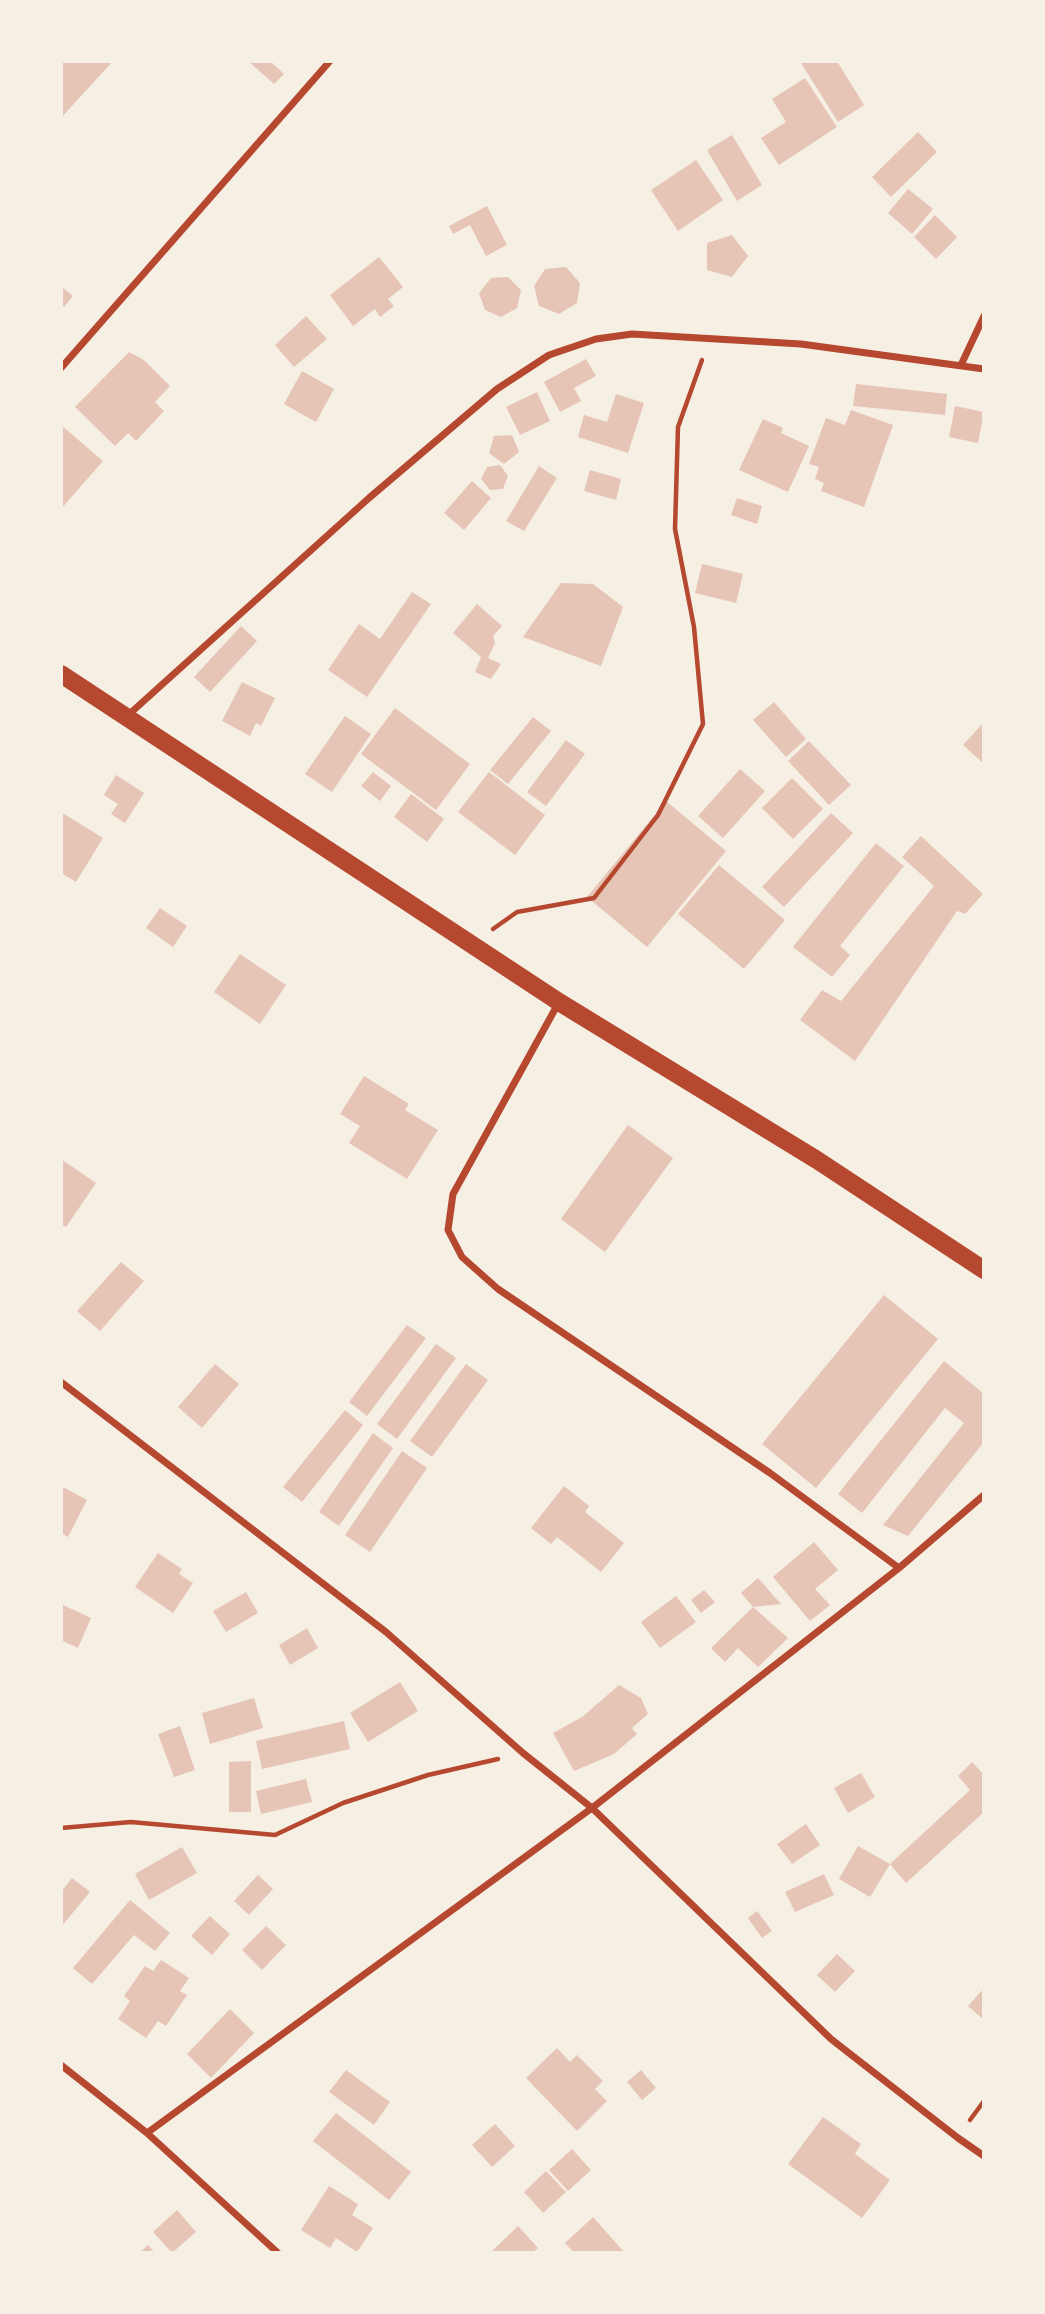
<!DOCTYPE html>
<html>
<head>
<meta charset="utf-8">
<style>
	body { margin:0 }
	#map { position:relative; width:1045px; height:2314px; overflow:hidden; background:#f6efe4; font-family:"Fira Sans",sans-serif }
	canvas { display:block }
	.frame { position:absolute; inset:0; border:63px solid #f6efe4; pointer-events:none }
</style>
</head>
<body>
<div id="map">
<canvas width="1045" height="2314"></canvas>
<div class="frame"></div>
</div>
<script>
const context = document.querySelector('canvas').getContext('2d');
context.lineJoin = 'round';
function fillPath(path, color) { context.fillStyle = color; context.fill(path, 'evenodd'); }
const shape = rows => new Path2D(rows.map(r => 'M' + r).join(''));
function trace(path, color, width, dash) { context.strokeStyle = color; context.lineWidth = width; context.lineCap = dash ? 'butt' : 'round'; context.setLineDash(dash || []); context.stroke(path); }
const building = shape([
	[61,61,113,61,61,118],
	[248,61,270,61,284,74,274,84],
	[805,61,837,61,864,105,838,122,801,63],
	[805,78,837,127,779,165,761,138,786,122,772,99],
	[918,132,937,152,891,197,872,177],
	[732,135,762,185,737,201,707,150],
	[696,160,723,200,678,231,651,190],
	[908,189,933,209,912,234,888,213],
	[487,206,507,245,486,256,470,225,453,234,449,226],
	[935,215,957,237,936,259,914,237],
	[732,235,748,256,732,277,707,270,707,243],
	[379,257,403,287,388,299,394,306,380,317,375,309,353,326,330,295],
	[566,267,580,283,577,303,559,314,539,306,534,286,545,269],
	[508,277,521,290,517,308,501,317,485,310,479,293,491,278],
	[61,286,73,296,64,307,61,304],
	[306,316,327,339,294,367,275,345],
	[129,352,144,360,170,386,155,402,164,411,136,441,128,433,115,446,75,407],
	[586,359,596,376,574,388,581,401,560,412,544,382],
	[302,371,334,389,316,422,284,404],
	[856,384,947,394,945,415,853,406],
	[537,392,550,421,520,435,506,407],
	[616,394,644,403,628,453,578,437,584,415,607,422],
	[955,406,984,412,978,443,949,437],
	[851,410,893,425,864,507,821,491,824,483,815,479,819,467,809,464,826,418,845,425],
	[763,419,783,428,781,433,809,446,788,492,739,470],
	[61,425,103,461,61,509],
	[512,435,519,452,504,464,489,453,494,436],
	[500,465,508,476,503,489,490,490,481,479,487,467],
	[539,466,557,478,524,531,506,521],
	[590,470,621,479,616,500,584,491],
	[472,481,491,498,464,530,444,513],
	[737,498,762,506,757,524,731,515],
	[702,564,743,574,736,603,695,593],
	[561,583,593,584,623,607,601,666,523,637],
	[412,592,431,604,367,697,328,670,359,624,380,639],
	[477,604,502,626,493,636,495,643,488,658,501,664,491,679,475,672,481,657,453,633],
	[241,626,257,641,210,692,194,677],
	[242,682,275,698,261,726,256,723,250,736,222,721],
	[774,702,806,739,786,757,753,720],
	[395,708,470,764,436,810,361,754],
	[345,716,371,734,332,792,305,774],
	[533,717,551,731,508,784,490,770],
	[984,722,984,764,963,745],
	[566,740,585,754,546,806,527,792],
	[809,741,851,785,829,805,788,761],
	[740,769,765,791,723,838,698,816],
	[373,772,391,786,380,801,361,786],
	[489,772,545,815,515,855,458,812],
	[116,775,144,793,125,823,111,814,118,804,104,795],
	[792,778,823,809,793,839,762,808],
	[411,794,444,819,427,842,394,817],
	[666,801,726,851,647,947,587,897],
	[61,812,103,838,76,882,61,873],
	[831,813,853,833,784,907,762,887],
	[921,836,983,894,965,914,957,911,855,1061,800,1020,822,990,841,1001,934,886,902,857],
	[876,843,904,866,840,946,850,955,832,977,793,947],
	[719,865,785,920,744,969,678,914],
	[160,908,187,926,173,947,146,928],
	[240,954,286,985,260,1024,214,992],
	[364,1076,409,1104,405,1110,438,1130,407,1179,349,1143,360,1126,340,1114],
	[628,1125,673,1158,605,1252,561,1219],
	[61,1159,96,1183,66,1227,61,1224],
	[121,1262,144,1281,100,1331,77,1311],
	[884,1295,938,1339,816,1488,762,1444],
	[407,1325,426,1338,367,1416,349,1402],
	[436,1344,456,1358,397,1439,377,1424],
	[944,1361,984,1394,984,1442,908,1536,883,1525,964,1423,945,1408,862,1513,838,1494],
	[215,1364,239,1384,202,1428,178,1407],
	[466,1364,488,1380,432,1457,410,1441],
	[345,1410,363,1425,302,1502,283,1487],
	[373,1433,393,1448,339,1526,319,1512],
	[402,1451,427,1468,370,1552,345,1535],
	[61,1486,87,1500,68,1537,61,1533],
	[564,1486,589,1506,585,1512,624,1543,601,1572,557,1537,551,1544,531,1528],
	[814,1542,838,1570,815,1589,830,1605,810,1621,773,1577],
	[158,1553,182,1569,179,1574,193,1583,173,1613,135,1587],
	[758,1578,781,1604,753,1607,741,1593],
	[704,1590,715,1602,701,1613,691,1600],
	[246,1592,258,1613,226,1632,213,1611],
	[676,1596,696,1622,660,1648,641,1622],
	[61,1604,91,1618,78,1648,61,1640],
	[753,1607,788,1638,758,1667,738,1648,725,1662,711,1648],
	[307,1628,318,1648,290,1665,279,1645],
	[400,1682,418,1711,368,1742,350,1713],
	[619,1685,641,1698,648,1714,632,1728,637,1734,614,1754,574,1771,553,1733,582,1717],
	[254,1698,263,1728,210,1744,202,1713],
	[344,1721,350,1749,262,1769,256,1741],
	[180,1726,195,1770,174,1777,158,1734],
	[251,1761,251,1812,229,1812,229,1762],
	[972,1762,984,1775,984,1812,906,1883,890,1864,970,1790,958,1776],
	[861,1773,875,1797,848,1813,834,1788],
	[306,1779,312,1802,261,1814,256,1791],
	[806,1824,820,1845,792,1864,777,1844],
	[858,1846,890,1864,870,1897,839,1879],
	[182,1847,197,1873,149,1900,135,1874],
	[824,1874,834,1895,795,1912,785,1892],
	[258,1875,273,1889,249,1915,234,1901],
	[72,1878,90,1892,61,1927,61,1892],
	[130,1900,170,1933,155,1951,134,1935,92,1984,73,1968],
	[757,1911,772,1931,762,1938,748,1918],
	[210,1916,230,1934,212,1955,191,1936],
	[266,1926,286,1945,262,1970,242,1950],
	[837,1954,855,1971,835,1992,817,1975],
	[161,1960,189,1978,180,1991,187,1995,166,2026,158,2021,146,2038,118,2019,130,2001,124,1996,145,1966,153,1971],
	[984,1988,984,2020,968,2006],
	[230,2009,254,2033,211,2078,187,2054],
	[557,2048,570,2062,577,2055,603,2081,595,2089,607,2101,577,2131,526,2078],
	[346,2070,390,2102,374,2125,329,2092],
	[641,2070,656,2088,642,2100,627,2082],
	[336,2113,411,2172,389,2200,313,2141],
	[823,2117,861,2144,855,2154,890,2180,862,2218,788,2164],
	[495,2124,515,2146,492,2167,472,2145],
	[572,2149,591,2170,568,2191,549,2170],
	[546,2171,566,2192,543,2213,524,2192],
	[329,2186,358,2204,352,2215,373,2228,357,2252,336,2238,330,2248,301,2230],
	[177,2210,196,2232,172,2253,153,2232],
	[593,2217,625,2253,574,2253,565,2243],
	[518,2226,538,2248,532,2253,490,2253],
	[148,2245,155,2253,139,2253]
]);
const path = shape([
	[493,929,517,912,594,898,658,815,703,724,694,627,675,529,678,427,702,360],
	[61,1828,131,1822,275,1835,343,1803,428,1775,498,1759],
	[970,2120,984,2101]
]);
const minor = shape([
	[961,365,984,316],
	[61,368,330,61],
	[126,717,369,498,497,389,549,355,596,339,632,334,801,344,984,369],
	[559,1002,453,1194,448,1230,462,1257,498,1289,770,1473,899,1568],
	[61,1382,386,1632,523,1753,592,1808,831,2039,958,2138,984,2156],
	[61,2065,147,2133,278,2253],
	[147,2133,592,1808,899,1568,984,1495]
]);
const primary = shape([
	[61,674,559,1002,817,1160,984,1270]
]);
fillPath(building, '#e6c5b7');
trace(path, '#b5482f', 4.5);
trace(minor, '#b5482f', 7);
trace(primary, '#b5482f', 18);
</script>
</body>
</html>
